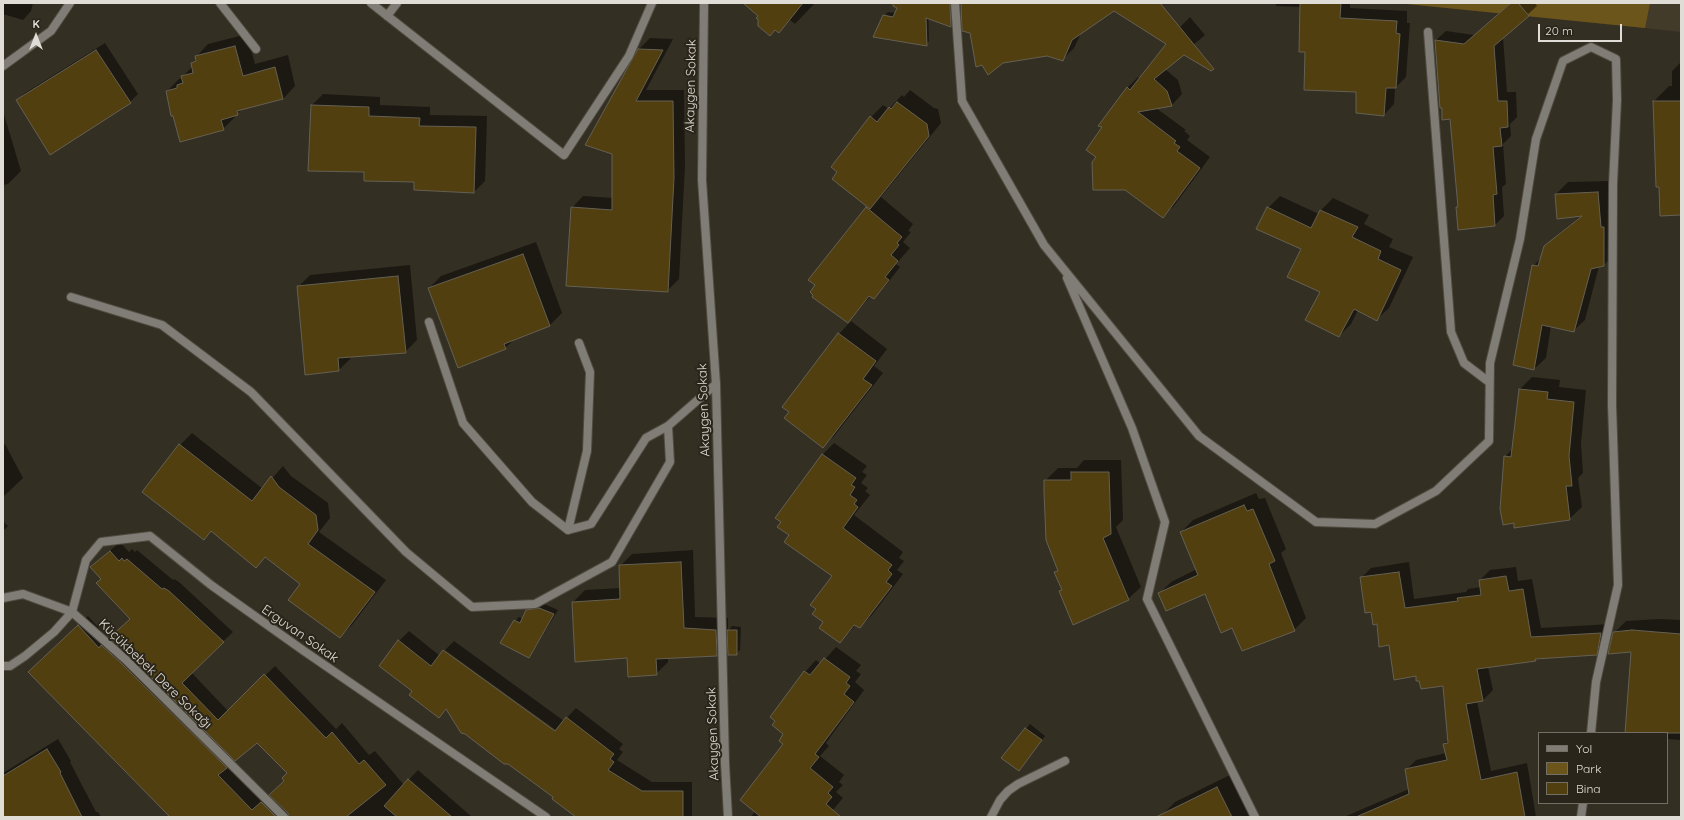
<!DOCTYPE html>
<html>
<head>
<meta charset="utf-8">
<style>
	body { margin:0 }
	#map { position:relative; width:1684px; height:820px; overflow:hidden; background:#342f23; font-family:Quicksand,sans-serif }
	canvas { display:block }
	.frame { position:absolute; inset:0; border:4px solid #e0ddd6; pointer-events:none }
	.legend { position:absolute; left:1538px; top:732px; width:130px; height:72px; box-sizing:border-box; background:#2a251a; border:1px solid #736f65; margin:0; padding:5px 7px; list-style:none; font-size:12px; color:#e0ddd6 }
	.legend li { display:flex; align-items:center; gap:8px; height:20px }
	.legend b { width:20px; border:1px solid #736f65 }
	.north { position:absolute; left:16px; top:16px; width:40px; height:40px; -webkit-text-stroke:3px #2a251a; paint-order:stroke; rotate:0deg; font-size:11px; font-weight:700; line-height:16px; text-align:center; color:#e0ddd6 }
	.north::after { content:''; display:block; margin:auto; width:14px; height:18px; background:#e0ddd6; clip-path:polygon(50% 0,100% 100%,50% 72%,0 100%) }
	.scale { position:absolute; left:1538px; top:24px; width:84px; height:18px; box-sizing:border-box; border:2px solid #e0ddd6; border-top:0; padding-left:5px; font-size:12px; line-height:14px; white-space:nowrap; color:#e0ddd6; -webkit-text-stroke:3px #2a251a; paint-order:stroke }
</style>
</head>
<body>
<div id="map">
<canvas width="1684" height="820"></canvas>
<div class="frame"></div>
<ul class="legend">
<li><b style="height:5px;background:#807d77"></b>Yol</li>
<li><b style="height:11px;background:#6c551a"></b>Park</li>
<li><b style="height:11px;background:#513f10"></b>Bina</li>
</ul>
<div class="north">K</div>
<div class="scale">20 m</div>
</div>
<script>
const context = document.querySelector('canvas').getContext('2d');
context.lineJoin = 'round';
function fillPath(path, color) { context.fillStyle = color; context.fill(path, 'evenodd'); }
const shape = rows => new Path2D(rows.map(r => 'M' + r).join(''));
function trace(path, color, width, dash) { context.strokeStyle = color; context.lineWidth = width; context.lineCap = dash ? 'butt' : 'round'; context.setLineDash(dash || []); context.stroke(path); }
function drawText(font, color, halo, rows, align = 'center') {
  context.font = font + ' Quicksand,sans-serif'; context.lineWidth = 4; context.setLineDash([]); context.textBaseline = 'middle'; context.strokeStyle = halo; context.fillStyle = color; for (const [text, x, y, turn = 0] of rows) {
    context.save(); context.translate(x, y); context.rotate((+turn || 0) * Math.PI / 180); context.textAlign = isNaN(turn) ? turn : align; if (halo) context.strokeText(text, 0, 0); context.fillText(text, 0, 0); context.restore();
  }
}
const built = shape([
	[1397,3,1681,3,1681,32,1645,28]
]);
const green = shape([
	[1397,3,1650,3,1645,28]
]);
const shadow = shape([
	[3,3,33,3,31,11,23,20,3,14],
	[754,3,815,3,795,24,790,20,779,32,760,16],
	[900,3,928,3,929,41,925,45,884,16,888,12,896,13],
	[962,3,1119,3,1081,33,1074,48,1062,60,971,33],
	[1276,3,1350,3,1350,8,1407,11,1407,23,1410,23,1406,77,1395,88,1394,104,1384,115,1357,91,1306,51,1301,7,1276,6],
	[1511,3,1535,3,1537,6,1503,37,1507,92,1516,92,1517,117,1510,124,1511,136,1503,144,1506,184,1502,187,1504,216,1495,225,1459,229,1457,207,1459,205,1451,118,1441,107,1436,40,1446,31,1474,35],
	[1190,17,1205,35,1165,69,1178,80,1182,94,1172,105,1156,108,1186,130,1184,131,1190,136,1187,140,1210,157,1174,206,1163,216,1097,157,1127,88,1138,77,1140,79,1180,27],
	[247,34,255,64,288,55,295,86,283,99,244,108,235,115,235,117,223,129,167,91,179,79,182,78,182,77,193,66,192,63,196,59,196,57,208,44],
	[650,38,673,39,646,90,684,90,685,166,679,279,667,291,572,208,583,196,613,198,613,153,639,49],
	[105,43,138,94,130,102,17,100,25,93],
	[1681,62,1681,214,1654,101,1669,86,1672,86,1672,71],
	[910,90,934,108,938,109,941,123,881,197,913,224,908,231,911,232,903,242,910,248,896,264,900,267,886,285,873,298,871,296,848,321,868,207,838,172,832,167,871,117,883,105,889,109,902,95,904,97],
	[323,94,380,97,380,105,430,107,430,115,487,116,485,181,474,192,365,171,312,105],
	[3,111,21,171,8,184,3,185],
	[1609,181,1615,253,1604,265,1599,266,1585,320,1573,331,1551,326,1546,358,1534,369,1533,266,1542,257,1545,247,1557,235,1582,215,1556,194,1568,182],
	[1280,196,1319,214,1321,210,1333,198,1369,215,1364,224,1393,239,1389,247,1413,257,1389,308,1376,320,1358,310,1351,324,1339,336,1302,248,1268,208],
	[536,242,562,313,550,325,516,338,505,348,429,288,441,276],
	[410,265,417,340,405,352,350,356,351,358,339,370,298,287,310,275],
	[851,321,887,349,874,366,883,373,835,435,823,447,791,412,784,407,839,334],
	[1532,377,1560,380,1559,387,1586,390,1581,443,1583,473,1578,478,1582,507,1569,519,1514,522,1505,457,1513,448,1520,389],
	[192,433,263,489,283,466,291,476,328,503,330,518,319,532,386,580,352,625,340,637,302,584,266,556,256,566,212,530,204,539,180,445],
	[834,443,867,466,862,472,867,475,861,483,868,488,865,491,870,495,854,515,903,552,899,558,904,561,897,570,903,574,872,615,860,627,856,625,840,642,825,622,834,576,791,535,822,455],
	[5,444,23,478,3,497,3,445],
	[1084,460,1121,460,1123,520,1116,527,1141,587,1128,599,1060,592,1063,589,1056,572,1058,570,1045,481,1058,468,1077,468],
	[1256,493,1259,499,1265,498,1286,549,1281,553,1306,618,1294,630,1233,627,1205,593,1159,594,1171,582,1197,569,1181,532,1193,520],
	[3,521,8,526,3,531],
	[120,542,129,552,132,549,135,552,137,550,173,580,174,579,179,582,233,632,191,672,228,711,275,666,336,729,342,723,369,755,375,751,404,785,418,770,472,817,172,817,39,662,88,616,109,639,131,618,102,578,91,567],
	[257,742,289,773,285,781,262,801,227,766],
	[693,550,695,617,728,618,728,631,732,626,741,627,740,650,736,654,729,643,717,655,668,657,668,662,656,674,628,657,573,602,585,590,621,588,620,566,632,554],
	[1409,562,1414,599,1466,592,1468,589,1481,587,1480,580,1490,570,1516,567,1518,581,1532,579,1541,628,1611,624,1606,644,1596,654,1537,658,1535,660,1488,667,1493,690,1483,700,1477,701,1491,771,1527,763,1536,817,1344,817,1409,789,1406,770,1416,760,1446,753,1444,744,1449,739,1444,685,1420,680,1390,644,1372,610,1361,578,1371,568],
	[544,604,558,610,532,653,528,657,515,621,519,617,523,619,527,611,531,606],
	[1659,619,1681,620,1681,740,1667,739,1667,733,1626,733,1632,651,1614,633,1626,621],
	[409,631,440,656,558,735,560,733,445,650,454,641,564,721,576,708,623,744,619,749,623,752,617,760,652,782,692,782,692,817,578,817,447,709,439,717,413,691,380,666,399,641],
	[836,647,861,665,856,671,861,674,855,682,864,690,826,743,829,746,820,756,844,775,839,782,843,785,836,792,843,798,827,817,751,817,755,811,784,744,785,734,777,721,771,716,805,672,816,660,821,664],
	[1030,724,1045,736,1019,770,1003,758],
	[58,739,71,761,70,762,96,812,98,812,101,817,3,817,3,773],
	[1230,775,1250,817,1165,817,1163,814,1175,802]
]);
const building = shape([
	[743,3,803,3,779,33,775,30,770,36,758,26,758,19,756,18,758,16,743,3],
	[893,3,950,3,951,27,926,18,927,46,873,37,883,15,893,17,897,8,893,6,893,3],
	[961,3,1160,3,1214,69,1211,71,1184,55,1154,79,1167,91,1172,106,1138,112,1176,141,1174,143,1180,147,1177,151,1200,168,1163,218,1125,190,1093,190,1092,162,1096,157,1086,150,1102,127,1098,126,1127,87,1130,90,1166,44,1114,11,1072,40,1063,61,1047,56,1003,63,988,75,982,65,976,67,970,33,962,31,961,3],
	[1300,3,1341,3,1340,18,1397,21,1396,33,1400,34,1396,88,1386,88,1384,116,1356,113,1356,92,1304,90,1305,52,1299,52,1300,3],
	[1511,3,1518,3,1529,16,1494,46,1498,101,1507,101,1508,127,1500,128,1502,146,1493,147,1497,194,1493,195,1495,226,1458,230,1456,207,1458,207,1450,119,1442,120,1442,108,1440,108,1435,40,1464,44,1511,3],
	[235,46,243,76,275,67,283,99,237,111,238,115,221,120,224,130,180,142,173,116,171,116,166,91,177,88,177,85,183,83,181,76,193,73,191,63,196,61,195,56,235,46],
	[638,49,663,50,636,101,673,101,674,178,668,292,566,286,571,207,612,210,612,154,585,145,638,49],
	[96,50,131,103,50,155,16,100,96,50],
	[1653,101,1681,101,1681,215,1660,216,1659,187,1656,187,1653,101],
	[897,102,927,124,929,136,870,209,832,179,837,172,831,167,870,116,877,122,889,107,891,109,897,102],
	[311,105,369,107,369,116,420,118,419,126,476,127,474,193,414,190,414,182,364,181,364,172,308,171,311,105],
	[1598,192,1601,227,1604,227,1604,266,1591,269,1574,332,1542,325,1534,370,1513,365,1532,265,1538,266,1544,246,1582,216,1557,219,1555,194,1598,192],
	[866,207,902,237,897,243,899,245,891,255,898,261,885,277,889,280,874,299,869,296,848,323,812,297,813,295,810,292,815,285,808,280,866,207],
	[1267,207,1311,228,1320,210,1358,227,1352,237,1381,251,1378,259,1401,270,1377,321,1354,309,1339,337,1305,320,1320,292,1287,277,1301,249,1256,229,1267,207],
	[523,254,550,326,504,344,506,349,458,368,428,288,523,254],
	[398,276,406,353,338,358,339,371,305,375,297,286,398,276],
	[838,333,876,361,863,379,872,385,823,448,784,418,789,412,782,407,838,333],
	[1519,389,1548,392,1547,399,1574,402,1569,456,1572,486,1566,486,1570,520,1514,528,1514,523,1503,525,1500,509,1504,456,1511,457,1519,389],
	[179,444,252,501,271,476,279,487,316,515,318,530,308,544,375,592,340,638,288,600,300,584,265,557,256,568,211,531,204,540,142,492,179,444],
	[822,454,856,478,851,485,855,487,850,495,857,500,854,504,858,507,843,528,892,565,888,570,892,574,886,582,892,586,860,628,854,625,840,643,819,628,823,622,812,614,816,609,810,605,832,576,784,542,789,535,777,527,781,522,775,518,822,454],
	[1071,472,1109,472,1111,534,1103,538,1129,600,1073,625,1059,591,1062,590,1054,572,1058,571,1046,540,1044,492,1044,480,1071,480,1071,472],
	[1244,505,1247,511,1253,509,1275,561,1269,564,1295,631,1242,651,1232,628,1221,633,1205,594,1166,611,1158,593,1198,575,1180,532,1244,505],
	[110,551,119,561,122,558,124,561,127,559,162,589,164,588,169,591,224,642,182,683,218,720,264,674,326,738,332,732,359,764,364,760,386,785,346,817,289,817,288,813,269,795,284,781,282,778,287,773,257,743,235,761,129,655,109,638,130,619,96,583,101,579,90,567,110,551],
	[681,562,684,628,716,630,717,656,656,659,657,675,628,677,627,658,575,662,572,602,620,599,619,565,681,562],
	[1399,572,1405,608,1458,601,1457,598,1481,595,1479,580,1506,576,1509,591,1523,589,1531,637,1601,633,1597,655,1535,659,1536,661,1477,669,1483,701,1466,704,1481,780,1517,772,1525,817,1356,817,1409,794,1405,769,1447,760,1443,744,1448,743,1443,686,1421,689,1419,681,1416,681,1416,676,1394,680,1389,645,1379,647,1377,624,1373,625,1371,612,1365,613,1360,577,1399,572],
	[539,608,554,614,529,658,500,643,514,620,520,623,526,610,539,608],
	[78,625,99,648,101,645,121,663,227,768,218,775,252,810,261,802,276,817,170,817,28,672,78,625],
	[727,630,737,630,737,655,728,655,727,630],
	[1632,630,1681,634,1681,733,1625,733,1631,652,1608,654,1613,632,1632,630],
	[398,640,431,666,443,650,555,731,566,717,614,754,610,759,614,762,608,770,642,791,683,791,683,817,576,817,552,799,553,797,508,764,504,764,465,734,461,733,446,709,439,718,409,695,412,691,379,666,398,640],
	[824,658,850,677,846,683,850,686,844,694,854,702,815,754,819,757,810,768,833,787,828,793,832,797,826,804,841,817,761,817,740,800,783,744,779,741,783,734,772,725,775,721,770,717,804,671,810,675,824,658],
	[1025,728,1042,740,1019,771,1001,758,1025,728],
	[47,749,61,772,60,773,82,817,3,817,3,776,47,749],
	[408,779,452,817,397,817,384,806,408,779],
	[1217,787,1232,817,1156,817,1217,787]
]);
const service = shape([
	[991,817,1000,800,1008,791,1018,784,1065,761]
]);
const minor = shape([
	[220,3,256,49],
	[371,3,564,155,629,56,652,3],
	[704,3,702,180,716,384,725,763,728,817],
	[955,3,962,101,1044,245,1199,436,1316,522,1375,524,1436,491,1489,441,1490,363,1520,239,1536,139,1563,61,1591,47,1616,59,1617,100,1613,184,1612,405,1618,585,1596,682,1591,733],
	[387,16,397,3],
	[1428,32,1451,332,1464,363,1489,382],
	[3,66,51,31,70,3],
	[1067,278,1132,428,1165,522,1147,599,1255,817],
	[71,297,162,325,251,392,406,552,472,607,535,604,612,562,670,462,668,426],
	[429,322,463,423,532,502,568,530,591,524,646,438,668,426,716,384],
	[568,530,587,451,590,372,579,343],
	[3,598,23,594,72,612,125,659,284,817],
	[3,666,10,666,25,656,54,632,72,612,86,560,101,542,150,536,211,585,304,651,546,817],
	[1581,817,1583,803]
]);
const streetNames = [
	["Akaygen Sokak",691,86,-89],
	["Akaygen Sokak",704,410,-92],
	["Erguvan Sokak",300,634,35],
	["Küçükbebek Dere Sokağı",155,674,44],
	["Akaygen Sokak",713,734,-92]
];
fillPath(built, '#433b2a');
fillPath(green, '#6c551a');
fillPath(shadow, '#0007');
fillPath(building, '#513f10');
trace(building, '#656053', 1);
trace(service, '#504b40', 10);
trace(minor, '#504b40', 10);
trace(service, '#807d77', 8);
trace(minor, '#807d77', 8);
drawText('13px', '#e0ddd6', '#2a251a', streetNames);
</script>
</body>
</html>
